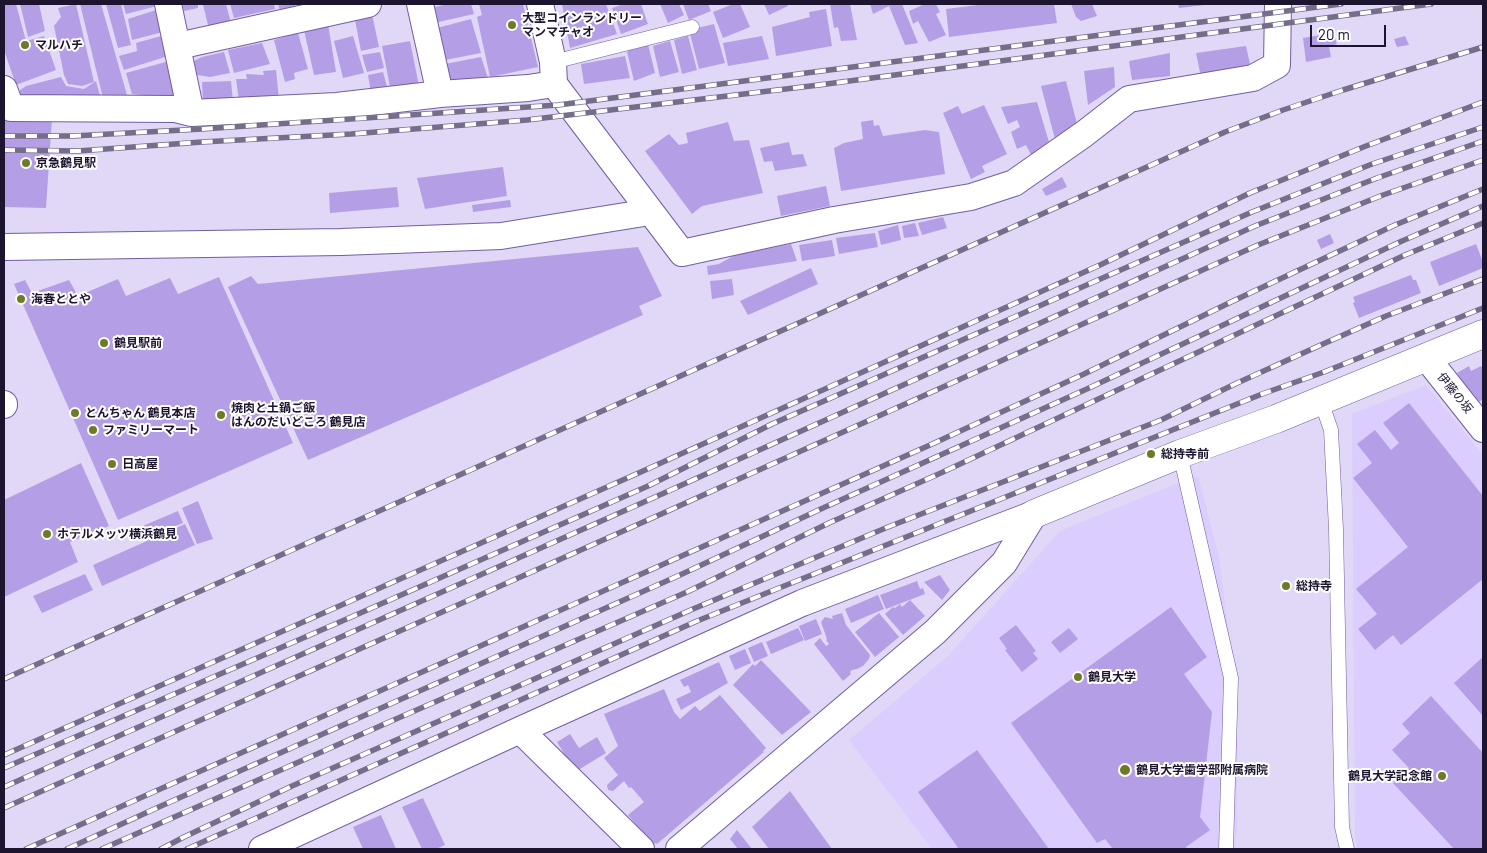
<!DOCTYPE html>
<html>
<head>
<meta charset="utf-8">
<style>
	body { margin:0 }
	#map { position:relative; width:1487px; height:853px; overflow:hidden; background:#e0d8f6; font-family:Barlow,sans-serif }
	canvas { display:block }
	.frame { position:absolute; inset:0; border:5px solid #1d142f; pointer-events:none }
	.scale { position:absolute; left:1310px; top:25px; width:76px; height:22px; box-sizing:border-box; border:2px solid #1d142f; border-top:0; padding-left:6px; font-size:15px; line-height:18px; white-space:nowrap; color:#1d142f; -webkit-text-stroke:4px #fefefe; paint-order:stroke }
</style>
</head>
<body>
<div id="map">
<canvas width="1487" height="853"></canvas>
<div class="frame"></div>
<div class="scale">20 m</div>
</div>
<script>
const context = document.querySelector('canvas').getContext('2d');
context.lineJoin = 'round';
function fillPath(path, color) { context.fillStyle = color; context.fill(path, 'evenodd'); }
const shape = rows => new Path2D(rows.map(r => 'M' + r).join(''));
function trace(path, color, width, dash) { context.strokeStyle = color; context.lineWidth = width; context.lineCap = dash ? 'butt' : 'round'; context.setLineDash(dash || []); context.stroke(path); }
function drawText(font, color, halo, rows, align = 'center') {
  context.font = font + ' Barlow,"Noto Sans JP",sans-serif'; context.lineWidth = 4; context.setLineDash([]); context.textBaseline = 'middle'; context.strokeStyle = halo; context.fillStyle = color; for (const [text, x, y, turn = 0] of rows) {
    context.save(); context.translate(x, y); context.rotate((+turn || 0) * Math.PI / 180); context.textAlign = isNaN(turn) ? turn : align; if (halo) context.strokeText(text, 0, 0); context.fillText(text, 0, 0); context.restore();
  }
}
const built = shape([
	[1426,385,1483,455,1483,849,1357,849,1355,832,1352,414],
	[1198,475,1219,557,1237,699,1237,830,1234,849,932,849,849,740,948,656,1060,531]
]);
const building = shape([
	[4,4,16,4,26,41,44,36,56,70,16,85,4,50],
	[20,4,39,4,45,31,28,37],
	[76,4,94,82,82,86,68,84,64,75,54,26,61,17,58,8],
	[80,4,101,4,127,95,114,98,103,98],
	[106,4,121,4,131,45,118,48],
	[123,4,156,4,157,6,126,14],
	[182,4,198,4,198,8,184,11],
	[210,4,226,4,231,23,209,29,203,5],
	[230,4,274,4,275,9,234,18],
	[278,4,298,4,292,7,294,12,281,15],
	[448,4,471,4,474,14,434,23,431,8],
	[479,4,523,4,538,67,490,77,477,17,482,15],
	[562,4,606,4,617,34,570,48],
	[624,4,641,4,648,24,621,34,612,8],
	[660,4,679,4,684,15,668,23],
	[683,4,708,4,711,11,689,20],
	[733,4,740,4,750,27,723,38,713,12],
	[764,4,787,4,788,6,769,15],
	[830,4,850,4,857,40,841,41,838,27,834,28],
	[870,4,902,4,918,43,905,45,889,6,873,14],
	[925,4,936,4,940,12,936,14,946,35,929,42,918,21,913,24,909,11],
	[986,4,1054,4,1057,23,949,37,946,9],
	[1071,4,1092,4,1097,16,1081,21,1076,17],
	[1178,4,1205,4,1205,5,1179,8],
	[826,9,832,46,776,56,772,27,810,17,809,12],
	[156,10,163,32,132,40,128,19],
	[372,14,379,47,361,51,355,20],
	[471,19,481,53,445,60,437,28],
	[328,24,336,72,314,75,304,30],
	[714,24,725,63,699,69,689,30],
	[298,33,308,69,294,73,295,79,285,82,274,40],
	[1333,33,1337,44,1329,46,1331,57,1306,62,1303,38],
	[161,36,168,56,124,70,119,56,137,51,136,43],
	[353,36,364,73,343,78,334,41],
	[688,36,697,70,682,74,674,40],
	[762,36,769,59,728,66,723,43],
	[1405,36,1409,45,1397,47,1394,39],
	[410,41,419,86,391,92,382,46],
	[670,41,679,72,660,77,653,46],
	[262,43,270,64,234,73,228,50],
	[648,44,655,73,634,81,627,52,630,49],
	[1246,46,1251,69,1201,77,1196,53],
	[224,52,230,73,210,77,197,75,194,61,202,57],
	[380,52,384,68,367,72,362,55],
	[1170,53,1170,76,1132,80,1129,61],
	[625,56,630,78,584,84,581,64],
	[481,57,489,81,450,86,445,64],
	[169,61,174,98,132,94,126,73],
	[1114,67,1115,87,1088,105,1084,71],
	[276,70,279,99,239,101,236,79,247,79,246,74,264,75,263,71],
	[383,72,388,90,371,93,368,75],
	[61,77,66,86,84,89,96,81,101,99,20,96,20,90,26,86],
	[231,81,233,102,203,102,202,82],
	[1066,81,1077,124,1056,143,1041,86],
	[1037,102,1049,142,1031,155,1026,145,1017,149,1011,132,1020,127,1017,120,1008,124,1001,107],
	[984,105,1007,154,982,166,985,172,971,179,943,113,958,106,962,114],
	[4,117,52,118,46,208,4,207],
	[873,120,874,126,879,125,883,136,925,130,939,132,945,174,841,191,834,148,844,143,863,139,861,122],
	[728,122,734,141,749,140,763,193,702,206,692,214,645,151,669,134,679,145,688,143,686,133],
	[789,142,792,155,803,154,807,166,775,171,772,161,764,162,760,148],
	[503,167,507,196,425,209,417,178],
	[1062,177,1067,187,1046,196,1042,189],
	[826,186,830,206,781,216,777,196],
	[397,187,399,207,330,213,329,193],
	[510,200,511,207,473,212,472,205],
	[943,217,947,228,922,235,918,223],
	[915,223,919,236,904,238,902,226],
	[898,225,901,240,881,245,878,231],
	[875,233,878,247,839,254,836,238],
	[1330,234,1334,243,1321,249,1317,240],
	[832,240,835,256,802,261,799,245],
	[791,244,797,261,708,275,707,266,719,264,735,255],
	[1476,244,1483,262,1483,268,1439,286,1430,262],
	[638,247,662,296,639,306,643,315,308,460,228,287,251,276,258,284],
	[811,268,818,284,748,315,740,301],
	[1411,275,1413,280,1416,280,1421,293,1359,318,1353,303,1355,302,1353,297],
	[219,277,293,443,118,520,14,284,25,280,32,293,69,280,78,296,118,279,126,296,170,278,178,294],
	[732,279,734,295,712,299,710,281],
	[1469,366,1471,371,1481,366,1483,369,1483,399,1476,404,1457,373],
	[1409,403,1483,496,1483,579,1401,645,1393,635,1375,650,1358,629,1377,614,1356,589,1408,547,1353,478,1372,463,1357,444,1375,430,1391,450,1399,443,1383,423],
	[81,463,109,526,70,542,78,562,4,597,4,500],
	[198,501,213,539,197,544,182,508],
	[178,511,183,523,144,538,138,528],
	[185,524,195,545,102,586,93,565],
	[85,574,93,590,42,613,33,596],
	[940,575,950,590,942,600,924,582],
	[917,581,920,589,923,588,925,594,886,609,880,595],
	[878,595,884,609,851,623,845,609],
	[910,600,925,616,903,635,885,614,893,607,895,608,900,604,902,607],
	[1171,607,1207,657,1184,674,1212,712,1200,817,1210,830,1186,847,1187,849,1113,849,1105,839,1097,843,1011,723],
	[842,613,846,625,870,655,869,659,863,666,857,669,852,670,850,672,851,674,843,681,814,644,820,638,826,646,829,644,826,640,827,639,821,622,825,617,833,619,832,616],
	[879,613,899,637,875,657,855,632],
	[816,619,822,634,805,641,799,626],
	[1016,625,1036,651,1033,653,1038,659,1022,672,1005,650,1007,649,999,638],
	[798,628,804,640,771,654,766,642],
	[1069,628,1078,639,1060,653,1051,642],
	[762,642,768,656,754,662,748,648],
	[745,649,751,663,735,670,729,656],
	[1483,657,1483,716,1454,683],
	[761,660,811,712,782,735,733,685,753,664,755,666],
	[719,662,728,683,681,710,676,699,691,692,688,685,684,687,680,680],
	[664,689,674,712,680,719,695,706,700,711,720,695,766,748,763,751,764,752,657,844,655,843,653,845,628,815,644,802,631,787,629,788,624,781,613,791,608,790,607,785,618,775,604,758,618,746,604,714],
	[1431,696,1483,753,1483,849,1454,849,1393,783,1409,768,1392,750,1410,733,1402,724],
	[570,734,579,748,597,737,606,753,575,772,557,742],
	[977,750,1049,849,959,849,918,792],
	[790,791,832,849,769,849,752,827],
	[423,798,445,845,436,849,422,849,402,807],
	[381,815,396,849,363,849,353,827],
	[737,830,752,849,738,849,730,839]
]);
const service = shape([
	[553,62,692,27],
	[1321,401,1331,430,1336,529,1342,827,1347,849],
	[1180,454,1231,678,1226,849]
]);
const minor = shape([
	[168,4,191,113],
	[420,4,440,94],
	[540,4,553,62,554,84,682,253,834,220,971,197,1014,183,1084,134,1129,99,1253,78,1277,65,1278,4],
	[178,46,368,4],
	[4,89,11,108,175,109,191,113,337,106,440,94,528,88,554,84],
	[4,247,341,242,501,236,650,212],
	[1426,357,1483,429],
	[4,404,4,405],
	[520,730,641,849],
	[262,849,520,730,802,603,1034,514],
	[679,849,935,632,1004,563,1034,514]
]);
const tertiary = shape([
	[1034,514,1180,454,1276,419,1483,334]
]);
const rail = shape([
	[4,136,73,136,202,129,558,105,1341,4],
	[4,150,78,151,202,142,351,134,527,120,819,85,1431,4],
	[4,679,1225,132,1283,110,1343,90,1483,47],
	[4,755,643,471,1100,265,1250,193,1366,146,1483,102],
	[4,768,349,618,648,486,772,424,1252,212,1372,164,1483,127],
	[4,787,653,498,1255,226,1377,178,1483,141],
	[4,808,659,515,1258,245,1383,195,1483,160],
	[26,849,930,445,1084,374,1231,302,1395,225,1483,189],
	[67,849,161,806,680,575,823,508,1089,388,1402,241,1483,206],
	[102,849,396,719,687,592,829,523,943,472,1405,255,1483,223],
	[161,849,184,837,292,786,693,609,888,527,1161,420,1235,384,1323,344,1386,316,1483,279],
	[187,849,697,621,1262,394,1324,372,1483,308]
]);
const markers = [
	[512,25,5,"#6d7a27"],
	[25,45,5,"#6d7a27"],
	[26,163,5,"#6d7a27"],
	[21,299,5,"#6d7a27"],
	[104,343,5,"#6d7a27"],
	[75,413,5,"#6d7a27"],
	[221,415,5,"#6d7a27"],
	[93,430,5,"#6d7a27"],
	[1151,454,5,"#6d7a27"],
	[112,464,5,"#6d7a27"],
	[47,534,5,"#6d7a27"],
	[1286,586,5,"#6d7a27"],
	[1078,677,5,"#6d7a27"],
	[1125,770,6,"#6d7a27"],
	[1442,776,5,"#6d7a27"]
];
const poiNames = [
	["大型コインランドリー",522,18],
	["マンマチャオ",522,32],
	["マルハチ",35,45],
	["京急鶴見駅",36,163],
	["海春ととや",31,299],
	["鶴見駅前",114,343],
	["焼肉と土鍋ご飯",231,408],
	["はんのだいどころ 鶴見店",231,422],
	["とんちゃん 鶴見本店",85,413],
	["ファミリーマート",103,430],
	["総持寺前",1161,454],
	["日高屋",122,464],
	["ホテルメッツ横浜鶴見",57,534],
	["総持寺",1296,586],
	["鶴見大学",1088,677],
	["鶴見大学歯学部附属病院",1136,770],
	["鶴見大学記念館",1432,776,"right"]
];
const streetNames = [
	["伊藤の坂",1455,393,51]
];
fillPath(built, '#dbcdfe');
fillPath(building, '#b49fe6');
trace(service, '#735da0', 15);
trace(minor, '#735da0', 28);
trace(tertiary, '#735da0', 29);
trace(service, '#fff', 14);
trace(minor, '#fff', 26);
trace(tertiary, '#fff', 28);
trace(rail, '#766d8a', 5.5);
trace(rail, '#fefefe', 4, [11]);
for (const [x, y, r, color] of markers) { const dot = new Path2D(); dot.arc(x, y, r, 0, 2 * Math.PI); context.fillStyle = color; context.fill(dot); trace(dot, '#fefefe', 2); }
drawText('bold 12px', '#1d142f', '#fefefe', poiNames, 'left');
drawText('12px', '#1d142f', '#fefefe', streetNames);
</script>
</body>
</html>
